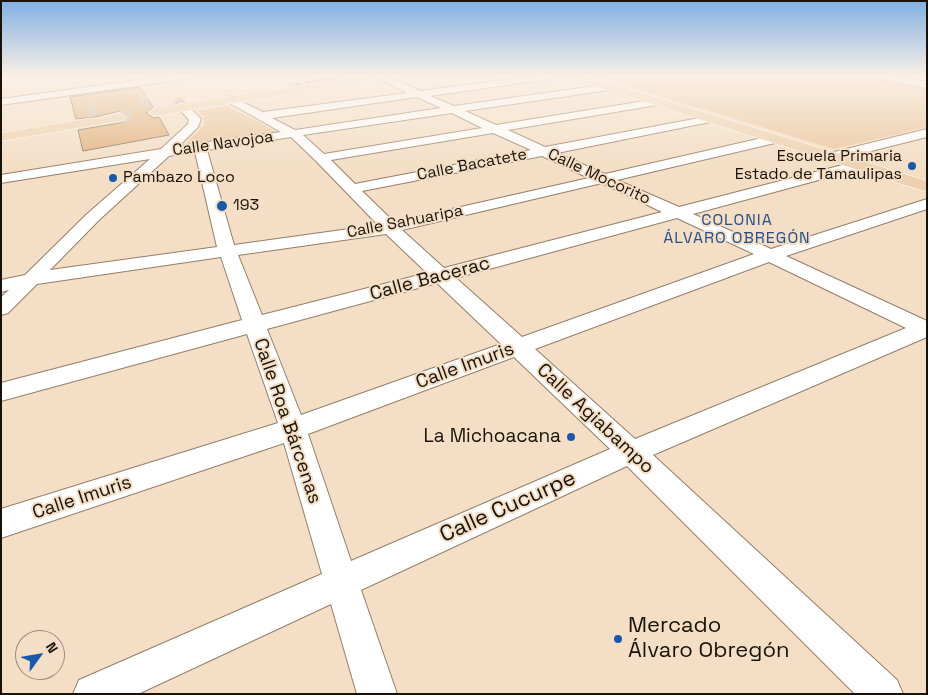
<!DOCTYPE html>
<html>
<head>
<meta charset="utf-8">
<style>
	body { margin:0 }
	#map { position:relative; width:928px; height:695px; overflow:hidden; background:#f4dec5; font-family:"Space Grotesk",sans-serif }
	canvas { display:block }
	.frame { position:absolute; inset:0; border:2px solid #191209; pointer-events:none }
	.north { position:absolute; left:15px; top:630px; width:50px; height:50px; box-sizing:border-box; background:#f4dec5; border:1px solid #9c8c7a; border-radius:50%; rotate:58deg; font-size:14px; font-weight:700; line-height:20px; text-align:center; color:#191209 }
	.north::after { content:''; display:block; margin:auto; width:18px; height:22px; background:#1859aa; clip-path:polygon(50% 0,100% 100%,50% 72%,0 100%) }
</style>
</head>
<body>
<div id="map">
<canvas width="928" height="695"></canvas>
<div class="frame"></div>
<div class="north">N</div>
</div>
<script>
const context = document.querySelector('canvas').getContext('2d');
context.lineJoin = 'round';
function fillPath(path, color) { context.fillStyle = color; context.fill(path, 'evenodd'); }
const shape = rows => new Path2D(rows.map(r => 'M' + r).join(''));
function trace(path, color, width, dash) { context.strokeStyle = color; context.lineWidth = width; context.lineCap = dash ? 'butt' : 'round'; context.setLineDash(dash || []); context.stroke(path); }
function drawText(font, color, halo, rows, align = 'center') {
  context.font = font + ' "Space Grotesk",sans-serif'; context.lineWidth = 4; context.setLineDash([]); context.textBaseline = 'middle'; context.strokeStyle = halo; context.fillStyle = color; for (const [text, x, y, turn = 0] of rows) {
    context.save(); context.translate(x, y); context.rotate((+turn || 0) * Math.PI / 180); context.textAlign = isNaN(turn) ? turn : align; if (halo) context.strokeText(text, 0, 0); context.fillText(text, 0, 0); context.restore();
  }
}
const green = shape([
	[594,76,871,76,927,87,927,127,834,149],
	[227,106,279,133,183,147,204,125,204,117,197,111]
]);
const building = shape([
	[140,87,153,107,146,113,154,118,159,117,169,135,83,151,78,130,125,122,129,117,120,111,95,117,76,119,70,97,140,87]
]);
const minorTunnel = shape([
	[175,100,181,105]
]);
const primaryTunnel = shape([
	[140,102,148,101],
	[87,110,97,108],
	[120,117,132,115]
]);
const minor = shape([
	[167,76,190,76,185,79,1,105,1,99,167,76],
	[375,76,386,76,420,91,532,76,555,76,550,79,430,96,454,106,609,84,614,87,609,90,465,111,496,125,657,99,662,102,657,105,508,130,545,147,710,116,716,119,710,122,557,153,605,174,775,135,781,139,775,143,617,180,679,207,858,161,863,162,865,165,863,168,693,214,771,249,927,199,927,209,786,256,927,321,927,337,653,455,897,680,903,694,855,694,627,466,361,590,397,694,357,694,331,604,138,694,73,694,79,680,322,574,284,443,1,538,1,509,278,423,247,334,1,401,1,383,242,320,221,257,37,284,8,313,1,315,1,297,9,290,1,292,1,280,25,275,87,214,150,159,1,183,1,175,161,149,188,124,189,120,176,105,181,102,185,103,201,119,198,127,179,146,281,132,226,101,225,99,226,97,230,96,263,112,407,93,375,76],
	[417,97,441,108,295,130,272,118,417,97],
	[452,113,482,128,324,154,303,135,452,113],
	[493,133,531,150,355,184,331,160,493,133],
	[291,137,316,161,378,225,234,245,207,150,291,137],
	[195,152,217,247,50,270,99,220,169,156,195,152],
	[542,156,589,178,394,222,362,191,542,156],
	[602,183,662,212,444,268,402,230,602,183],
	[677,218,754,254,522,337,456,278,677,218],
	[386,234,427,273,262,315,238,255,386,234],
	[769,262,906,328,635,439,535,349,769,262],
	[437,283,501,344,301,415,267,329,437,283],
	[514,357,610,449,351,561,308,434,514,357],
	[876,76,894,76,927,82,927,88,881,79,876,76],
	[927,129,927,137,831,161,824,157,826,154,927,129]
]);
const primary = shape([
	[357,76,382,76,376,79,155,116,148,112,155,108,357,76],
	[570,76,586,76,927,181,927,192,571,78,570,76],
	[120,113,127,117,125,120,1,141,1,133,91,118,95,119,120,113]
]);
const rail = shape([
	[290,85,344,76]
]);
const markers = [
	[912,166,5,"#1859aa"],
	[113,178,5,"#1859aa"],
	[222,206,6,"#1859aa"],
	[571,437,5,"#1859aa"],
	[618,639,5,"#1859aa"]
];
const farStreetnames = [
	["Calle Navojoa",223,144,-8],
	["Calle Bacatete",472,165,-11],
	["Calle Mocorito",599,177,25],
	["Calle Sahuaripa",405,222,-11]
];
const farPoinames = [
	["Escuela Primaria",902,157,"right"],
	["Estado de Tamaulipas",902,175,"right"],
	["Pambazo Loco",123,178],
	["193",233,206]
];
const farNeighbourhoodnames = [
	["COLONIA",737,221],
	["ÁLVARO OBREGÓN",737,239]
];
const streetNames = [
	["Calle Bacerac",430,279,-15],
	["Calle Imuris",465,366,-20],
	["Calle Agiabampo",595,419,43],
	["Calle Roa Bárcenas",287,421,71],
	["Calle Imuris",82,498,-18]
];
const poiNames = [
	["La Michoacana",561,437]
];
const nearStreetnames = [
	["Calle Cucurpe",508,507,-24]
];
const nearPoinames = [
	["Mercado",628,626],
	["Álvaro Obregón",628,651]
];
fillPath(green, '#eac69e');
fillPath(building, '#e1b37f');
trace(building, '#85715b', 1);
trace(minorTunnel, '#d3bfa9', 11, [11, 5]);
trace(primaryTunnel, '#d3bfa9', 12, [12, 6]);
trace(minor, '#937f69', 2);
trace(primary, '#fff', 1);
fillPath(minor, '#fff');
fillPath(primary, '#edd0ad');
trace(rail, '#584d3f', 2.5);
trace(rail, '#f4dec5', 2, [5]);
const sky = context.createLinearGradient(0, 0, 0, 173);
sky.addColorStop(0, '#80b0e4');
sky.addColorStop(0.44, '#faf0e5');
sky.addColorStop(1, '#faf0e500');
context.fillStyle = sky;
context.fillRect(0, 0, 928, 173);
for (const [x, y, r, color] of markers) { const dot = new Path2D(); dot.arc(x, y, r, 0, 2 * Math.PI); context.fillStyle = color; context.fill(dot); trace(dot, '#f4dec5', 2); }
drawText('16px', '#191209', '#f4dec5', farStreetnames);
drawText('16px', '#191209', '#f4dec5', farPoinames, 'left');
context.letterSpacing = '1px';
drawText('16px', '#285086', '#f4dec5', farNeighbourhoodnames);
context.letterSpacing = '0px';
drawText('19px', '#191209', '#f4dec5', streetNames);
drawText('19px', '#191209', '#f4dec5', poiNames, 'right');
drawText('22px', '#191209', '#f4dec5', nearStreetnames);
drawText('22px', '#191209', '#f4dec5', nearPoinames, 'left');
</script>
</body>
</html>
